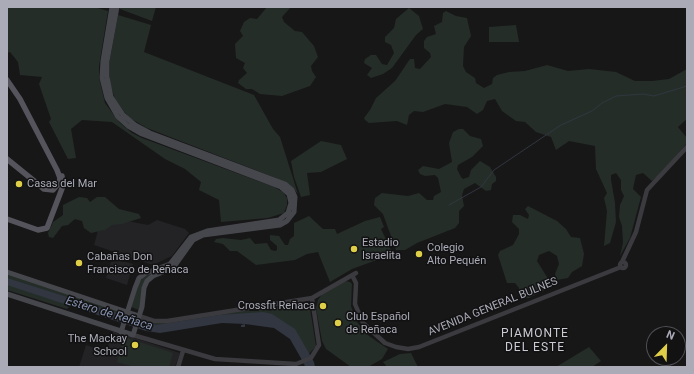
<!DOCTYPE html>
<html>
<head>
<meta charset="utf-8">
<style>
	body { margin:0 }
	#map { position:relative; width:694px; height:374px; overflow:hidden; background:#171718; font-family:Roboto,sans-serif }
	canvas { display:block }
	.frame { position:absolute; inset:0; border:8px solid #aaabb7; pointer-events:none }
	.north { position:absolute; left:646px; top:326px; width:40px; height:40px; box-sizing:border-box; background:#121213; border:1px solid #4f4f55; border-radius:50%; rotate:23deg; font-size:11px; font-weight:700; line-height:16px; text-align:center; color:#aaabb7 }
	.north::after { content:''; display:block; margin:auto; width:14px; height:18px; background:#dfcf48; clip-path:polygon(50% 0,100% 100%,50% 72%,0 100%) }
</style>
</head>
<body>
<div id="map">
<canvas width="694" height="374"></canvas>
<div class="frame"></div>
<div class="north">N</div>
</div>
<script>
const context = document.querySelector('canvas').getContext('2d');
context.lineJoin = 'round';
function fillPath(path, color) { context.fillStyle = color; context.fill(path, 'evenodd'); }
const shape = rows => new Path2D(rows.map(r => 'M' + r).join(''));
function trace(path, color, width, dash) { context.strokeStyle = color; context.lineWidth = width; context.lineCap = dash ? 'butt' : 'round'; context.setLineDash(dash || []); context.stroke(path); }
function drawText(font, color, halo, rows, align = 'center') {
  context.font = font + ' Roboto,sans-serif'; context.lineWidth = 3; context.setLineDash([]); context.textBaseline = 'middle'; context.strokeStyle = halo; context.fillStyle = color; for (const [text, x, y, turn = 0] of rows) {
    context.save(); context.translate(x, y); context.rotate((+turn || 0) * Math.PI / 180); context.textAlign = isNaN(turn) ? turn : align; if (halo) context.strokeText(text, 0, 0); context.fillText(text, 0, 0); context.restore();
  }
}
const built = shape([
	[102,216,148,225,157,220,185,229,189,233,172,256,153,265,94,245],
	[112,258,133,264,127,285,106,278],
	[113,331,180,353,175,367,79,367,86,345,106,352]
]);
const green = shape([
	[7,7,94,7,108,11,99,66,99,78,105,103,119,122,132,133,142,138,274,187,283,192,287,198,287,205,284,213,268,218,221,222,219,200,199,190,201,182,185,169,165,159,112,122,82,120,71,129,76,158,68,159,49,122,51,119,39,84,42,77,20,75,18,62,10,52,7,53],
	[120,7,156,7,152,21,120,9],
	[267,7,291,7,282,17,284,22,295,31,302,32,314,46,318,57,311,66,312,71,316,77,310,86,282,96,260,94,252,89,246,89,238,83,239,80,247,73,243,68,245,63,236,58,235,44,243,36,240,31,244,22,250,18,257,19],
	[409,8,419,16,423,29,416,35,392,68,383,74,371,78,367,75,372,68,364,63,365,59,371,55,376,55,382,64,387,65,394,53,391,45,385,42,385,37,394,28,396,19],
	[446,11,456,16,467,18,471,36,464,47,463,66,466,72,475,78,476,83,484,88,492,84,493,78,497,75,509,72,525,71,547,65,568,71,589,69,616,72,635,81,652,81,669,79,687,69,687,119,678,127,687,138,687,143,662,173,652,181,643,173,636,175,633,189,641,197,630,238,620,256,623,243,622,226,619,217,620,205,624,196,621,190,621,180,616,173,611,175,611,180,615,203,616,222,610,243,604,246,607,211,604,198,607,193,596,169,595,146,569,141,556,150,551,137,536,132,525,122,516,121,502,111,495,99,487,101,483,110,477,114,467,107,445,104,423,112,414,111,409,115,407,125,397,121,369,123,365,120,364,118,370,110,376,98,395,81,410,59,414,59,415,68,420,69,431,57,430,53,424,48,424,41,427,37,436,34,434,26,442,22,443,13],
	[118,15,151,25,144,52,254,95,273,129,280,137,298,194,290,185,276,178,147,128,128,117,115,99,110,83,110,59],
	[516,25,519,42,489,42,489,27],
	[459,129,463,129,470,136,481,139,483,146,472,157,458,165,457,169,461,177,463,179,469,177,471,170,480,161,490,167,496,177,496,181,492,184,491,190,486,191,475,183,464,189,462,195,464,206,459,211,459,223,455,228,417,243,405,250,396,250,383,214,374,205,375,198,382,193,408,196,419,193,427,200,433,200,434,196,441,192,438,178,435,175,425,176,420,174,418,170,423,166,439,169,452,162,449,143,453,132],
	[321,141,341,145,347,159,321,172,307,173,310,195,301,197,294,177,291,161],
	[79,197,87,198,90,202,97,197,105,197,119,209,139,214,141,218,122,224,112,225,105,230,91,233,84,228,82,221,75,219,68,225,62,226,53,238,49,237,48,233,53,222,63,215,63,205],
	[528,206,557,221,566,229,571,237,580,238,584,254,582,266,572,272,568,278,557,280,555,274,559,264,557,256,549,251,539,255,537,261,547,277,549,288,529,298,522,298,519,295,519,288,515,283,507,283,498,255,500,251,513,245,519,234,519,229,512,222,513,215,520,215,528,219,529,215,525,209],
	[309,216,323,229,335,229,337,234,365,221,380,217,384,227,381,229,393,254,352,269,330,282,318,252,307,254,295,260,256,265,237,251,230,251,223,244,214,242,216,239,223,238,241,240,250,238,255,244,267,243,271,250,275,251,277,250,277,246,270,240,270,235,279,236,285,245,288,245,290,239,294,236,294,223],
	[196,237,171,267,150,276,139,310,131,307,139,282,143,278,150,273,165,269],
	[7,272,158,322,229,311,258,311,259,309,309,302,316,346,309,354,315,367,305,367,291,337,274,325,222,321,165,331,65,305,69,307,67,309,7,290],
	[345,281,350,282,352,284,351,306,356,321,369,336,388,349,382,359,368,367,351,367,326,349,322,341,316,308,318,300,322,294],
	[124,337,173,353,169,367,134,367,117,362],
	[589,347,601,361,592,367,556,367],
	[411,353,418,367,387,367,383,362,400,354]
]);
const water = shape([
	[7,278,156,325,219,315,263,312,272,314,295,329,314,362,315,367,306,367,290,339,274,328,245,324,245,327,241,327,241,325,245,324,222,323,160,333,146,331,7,285]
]);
const stream = shape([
	[449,205,481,187,494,170,561,125,592,111,602,103,616,96,643,94,654,96,687,86]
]);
const tertiary = shape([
	'620 265a3 3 0 1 1 6 0a3 3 0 1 1-6 0Z',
	[622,262,636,232,647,190,687,147],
	[352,275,356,283,355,304,363,323,385,343,396,347,408,349,419,347,621,267],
	[139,316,154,321,167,321,312,298,356,273],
	[133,335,215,359,296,364,311,358,319,345,312,298],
	[178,367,183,351]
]);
const secondary = shape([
	[112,7,103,61,102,78,107,98,118,117,128,126,142,134,281,187,289,194,291,203,288,213,279,220,207,231,191,237,170,264,146,273,139,278,135,288,121,332],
	[7,272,139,316],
	[7,294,133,335,142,307,144,288,147,281,153,276,173,268,193,240,203,235,280,225,287,221,294,212,295,197,292,190,285,184,150,133,135,125,123,115,111,97,107,77,107,61,117,7]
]);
const primary = shape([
	[7,80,20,99,57,170,60,178,59,183,53,190,44,189,7,159],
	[7,219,38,230,47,228,63,186,62,176]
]);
const markers = [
	[19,184,4,"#dfcf48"],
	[354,249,4,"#dfcf48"],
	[419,254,4,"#dfcf48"],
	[79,263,4,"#dfcf48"],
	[323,306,4,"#dfcf48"],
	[338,323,4,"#dfcf48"],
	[135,345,4,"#dfcf48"]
];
const poiNames = [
	["Casas del Mar",27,184],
	["Estadio",362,243],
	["Israelita",362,256],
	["Colegio",427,248],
	["Alto Pequén",427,261],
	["Cabañas Don",87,257],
	["Francisco de Reñaca",87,270],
	["Crossfit Reñaca",315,306,"right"],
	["Club Español",346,317],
	["de Reñaca",346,330],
	["The Mackay",127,339,"right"],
	["School",127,352,"right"]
];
const streetNames = [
	["AVENIDA GENERAL BULNES",493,307,-22]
];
const waterNames = [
	["Estero de Reñaca",109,314,17]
];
const neighbourhoodNames = [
	["PIAMONTE",535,334],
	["DEL ESTE",535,348]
];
fillPath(built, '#232325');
fillPath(green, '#252d28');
fillPath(water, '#313640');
trace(stream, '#313640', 1);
trace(tertiary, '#3a3a3f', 4.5);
trace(secondary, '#46464d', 5);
trace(primary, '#55545c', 5.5);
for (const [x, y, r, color] of markers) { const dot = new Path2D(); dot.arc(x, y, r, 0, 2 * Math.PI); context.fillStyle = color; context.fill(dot); trace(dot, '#121213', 1.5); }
drawText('11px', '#aaabb7', '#121213', poiNames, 'left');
drawText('11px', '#aaabb7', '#121213', streetNames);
drawText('italic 12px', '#8591ae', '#121213', waterNames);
context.letterSpacing = '1px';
drawText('12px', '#cbcbd3', '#121213', neighbourhoodNames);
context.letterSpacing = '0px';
</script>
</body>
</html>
